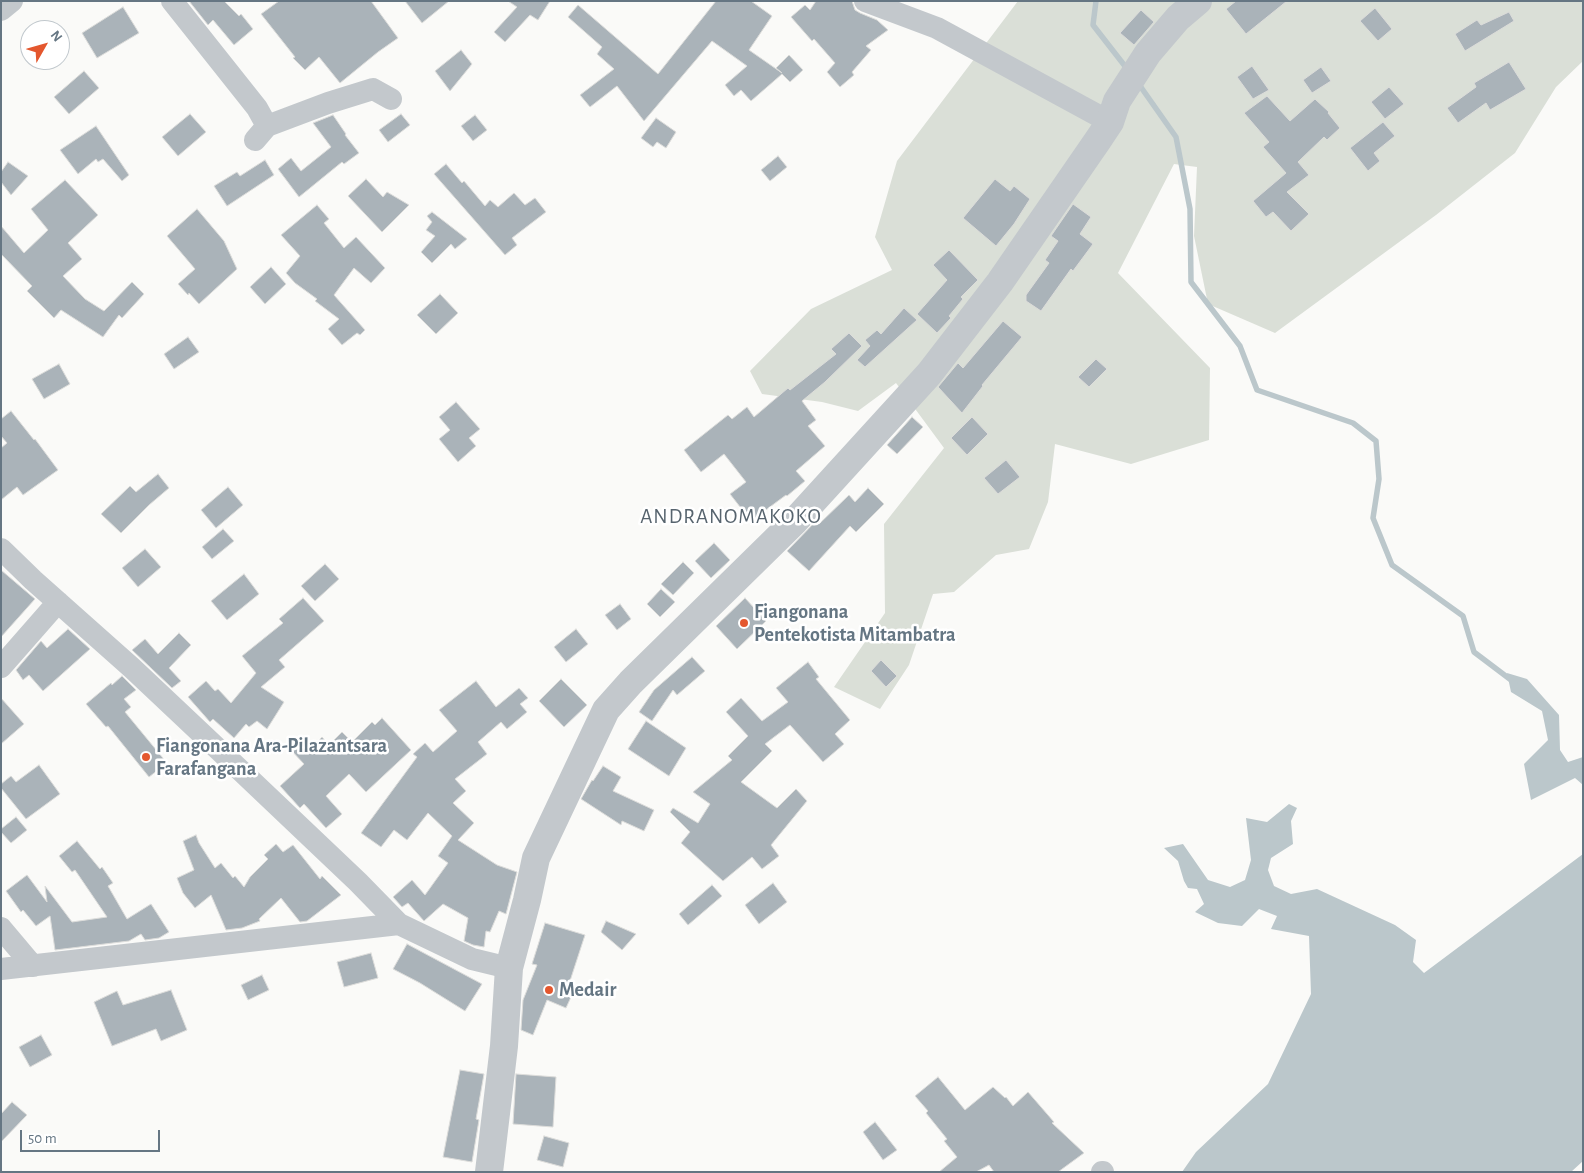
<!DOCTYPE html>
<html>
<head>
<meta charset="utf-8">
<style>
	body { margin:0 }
	#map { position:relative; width:1584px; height:1173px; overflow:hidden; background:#fafaf8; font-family:"Alegreya Sans",sans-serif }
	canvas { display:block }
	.frame { position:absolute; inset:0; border:2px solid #657683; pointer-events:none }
	.north { position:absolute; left:20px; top:20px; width:50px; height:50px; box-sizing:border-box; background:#fff; border:1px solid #c1c8cd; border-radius:50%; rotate:52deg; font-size:14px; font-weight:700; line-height:20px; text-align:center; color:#657683 }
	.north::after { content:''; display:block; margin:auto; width:18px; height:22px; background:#e4572e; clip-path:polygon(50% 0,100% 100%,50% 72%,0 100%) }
	.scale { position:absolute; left:20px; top:1130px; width:140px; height:22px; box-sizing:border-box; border:2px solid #657683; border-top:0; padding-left:6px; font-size:15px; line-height:18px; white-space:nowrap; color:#657683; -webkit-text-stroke:4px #fff; paint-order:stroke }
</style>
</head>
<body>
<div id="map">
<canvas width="1584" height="1173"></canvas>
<div class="frame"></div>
<div class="north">N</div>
<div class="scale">50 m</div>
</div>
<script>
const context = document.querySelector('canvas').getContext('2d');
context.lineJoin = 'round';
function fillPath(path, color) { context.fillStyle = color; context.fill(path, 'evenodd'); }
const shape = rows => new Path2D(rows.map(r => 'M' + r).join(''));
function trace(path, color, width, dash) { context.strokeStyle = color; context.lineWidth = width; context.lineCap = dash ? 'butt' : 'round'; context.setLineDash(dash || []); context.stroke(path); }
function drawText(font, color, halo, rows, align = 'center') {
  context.font = font + ' "Alegreya Sans",sans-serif'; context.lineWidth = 5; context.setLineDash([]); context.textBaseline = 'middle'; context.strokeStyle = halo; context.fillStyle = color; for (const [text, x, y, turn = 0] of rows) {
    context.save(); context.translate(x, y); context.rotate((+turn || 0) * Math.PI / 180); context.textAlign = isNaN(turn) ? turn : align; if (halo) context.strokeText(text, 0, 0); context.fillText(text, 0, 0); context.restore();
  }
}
const green = shape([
	[1018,1,1583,1,1583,61,1556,87,1515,153,1436,215,1275,333,1208,304,1194,236,1197,167,1174,164,1118,273,1210,368,1209,440,1131,464,1055,444,1048,502,1029,549,996,555,954,592,933,594,909,665,880,709,834,687,885,613,884,524,944,448,896,383,858,411,822,402,762,394,750,371,811,309,892,270,875,237,897,161]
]);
const water = shape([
	[1507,673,1527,679,1559,715,1560,750,1568,762,1583,757,1583,785,1575,778,1531,800,1524,764,1548,740,1542,711,1511,692],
	[1289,804,1297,808,1291,821,1293,844,1271,858,1268,870,1274,886,1291,894,1317,889,1395,925,1416,940,1413,962,1424,973,1583,854,1583,1161,1571,1172,1182,1172,1196,1152,1268,1084,1311,994,1309,936,1271,929,1277,916,1259,909,1242,926,1218,923,1195,912,1204,904,1197,889,1188,888,1184,881,1178,861,1164,848,1183,844,1208,880,1230,887,1245,880,1251,860,1246,818,1267,822]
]);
const stream = shape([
	[1096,1,1093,25,1128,70],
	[1138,83,1176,137,1190,209,1191,282,1240,346,1257,390,1353,423,1376,441,1379,479,1373,518,1392,565,1463,616,1474,652,1515,683]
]);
const building = shape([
	[189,1,224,1,239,16,241,14,253,29,234,45,213,20,208,25,189,1],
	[279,1,371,1,398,38,378,52,340,83,319,57,305,70,293,58,295,57,261,14,279,1],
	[405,1,449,1,422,23,405,1],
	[508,1,550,1,538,20,530,15,505,42,494,32,517,7,508,1],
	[716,1,751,1,772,16,749,50,782,73,776,68,789,55,803,70,790,82,782,74,751,101,741,90,734,96,725,85,747,66,712,41,644,121,617,86,590,107,580,95,614,69,597,54,602,47,568,17,578,5,658,74,716,1],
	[816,1,852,1,855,10,860,13,877,20,888,30,866,46,871,50,852,72,854,75,840,87,827,72,835,63,814,39,812,41,791,17,805,5,810,10,816,1],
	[1236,1,1287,1,1246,34,1226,9,1236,1],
	[123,7,139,33,97,58,82,33,123,7],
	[1375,8,1392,29,1378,41,1360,21,1375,8],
	[1141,10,1154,22,1134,45,1120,33,1141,10],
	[1509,12,1514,21,1465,51,1455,34,1477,20,1481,25,1509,12],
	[461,50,472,64,450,91,435,71,461,50],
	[1509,62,1526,89,1490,110,1486,103,1458,123,1447,108,1476,87,1474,83,1509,62],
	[1252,66,1269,90,1253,99,1237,77,1252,66],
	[1321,67,1331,81,1312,93,1303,80,1321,67],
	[84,71,99,88,69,114,54,97,84,71],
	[1389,87,1404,104,1385,119,1371,102,1389,87],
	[1267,96,1290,121,1315,99,1329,112,1328,113,1340,128,1327,140,1324,137,1298,162,1309,175,1287,192,1309,214,1291,231,1273,212,1266,217,1253,201,1286,173,1263,147,1269,142,1244,113,1267,96],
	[190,114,206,132,178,156,162,137,190,114],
	[401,114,410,125,388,142,379,130,401,114],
	[333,115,346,134,345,135,359,153,344,164,342,162,299,197,278,169,291,158,301,171,331,147,313,123,333,115],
	[475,115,487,130,473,141,461,126,475,115],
	[656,118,676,132,666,148,657,142,653,147,641,138,656,118],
	[1383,122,1395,136,1374,153,1380,161,1368,171,1350,148,1383,122],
	[96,126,129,175,122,181,103,159,98,162,96,159,78,174,60,150,96,126],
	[778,156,787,167,770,181,761,170,778,156],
	[265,160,274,175,227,206,214,186,237,172,240,176,265,160],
	[8,162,28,176,11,195,1,182,1,172,8,162],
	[446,164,462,183,464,181,485,206,490,200,498,207,514,193,525,205,535,198,546,212,512,238,517,245,505,255,434,174,446,164],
	[366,179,383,197,387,192,409,205,382,232,348,196,366,179],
	[995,179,1010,191,1014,186,1030,199,1014,224,996,246,963,218,995,179],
	[65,180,98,215,68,243,82,259,63,276,85,299,104,311,132,282,144,294,122,318,119,315,103,337,61,310,54,318,27,291,32,286,1,254,1,226,24,253,48,230,31,209,65,180],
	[1073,204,1091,217,1080,234,1093,244,1073,271,1071,269,1041,311,1026,301,1026,295,1049,263,1045,260,1058,241,1051,236,1073,204],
	[317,205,329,219,324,223,344,248,356,237,385,268,371,283,354,268,334,295,365,330,360,335,357,333,342,345,328,329,339,319,315,301,317,299,295,283,286,273,300,256,281,235,317,205],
	[197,209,224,241,237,269,199,304,189,293,188,295,178,284,195,269,167,236,197,209],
	[432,212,467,239,455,249,451,244,432,263,421,252,435,236,426,230,432,222,427,216,432,212],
	[949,250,978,280,961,297,963,299,949,316,951,318,937,333,917,314,947,280,933,265,949,250],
	[271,267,286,284,265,304,250,287,271,267],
	[440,294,458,313,436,334,417,315,440,294],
	[904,308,917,320,865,367,857,360,870,346,865,340,877,330,881,334,904,308],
	[1003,321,1022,337,982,385,983,386,962,413,938,387,958,363,963,368,1003,321],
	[849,333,862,346,825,382,802,401,816,420,808,426,825,446,796,471,805,481,787,496,786,495,751,521,730,494,746,482,724,454,701,472,684,450,728,415,732,419,747,407,754,417,788,388,790,390,836,354,831,349,849,333],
	[188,337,199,352,174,369,164,354,188,337],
	[1096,359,1107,369,1089,387,1078,377,1096,359],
	[59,364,70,384,44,399,32,379,59,364],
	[456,402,480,429,469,438,476,446,458,462,439,439,450,430,439,417,456,402],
	[11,411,34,440,35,439,58,470,23,495,17,487,1,500,1,448,7,443,1,436,1,419,11,411],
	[912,417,923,427,897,454,887,445,912,417],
	[972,417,988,434,967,455,951,438,972,417],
	[1006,460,1020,477,998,494,984,478,1006,460],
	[158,474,169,488,149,505,121,533,101,514,130,486,136,492,158,474],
	[228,487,243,505,216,528,201,510,228,487],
	[868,488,884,504,856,532,850,526,809,571,787,551,816,521,819,524,849,495,855,502,868,488],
	[223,529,234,541,212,559,202,547,223,529],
	[714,543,730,560,711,578,695,561,714,543],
	[145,549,161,567,138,587,122,568,145,549],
	[683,562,694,573,673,595,661,584,683,562],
	[325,564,339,579,315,601,301,586,325,564],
	[1,570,35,599,1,637,1,570],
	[244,574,259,594,227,620,211,601,244,574],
	[661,589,675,602,660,617,647,604,661,589],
	[303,598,324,621,279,660,285,667,261,687,284,702,267,729,257,721,249,727,246,724,234,738,213,719,210,722,188,697,206,681,215,691,218,689,231,703,256,673,242,656,283,623,279,619,303,598],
	[745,598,766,621,737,649,716,626,745,598],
	[620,604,631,619,617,630,605,615,620,604],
	[68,629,90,649,43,691,29,675,23,680,16,670,41,641,47,648,68,629],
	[576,629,588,644,566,662,554,647,576,629],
	[179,633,191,645,169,668,181,681,172,688,132,650,145,639,158,654,179,633],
	[692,657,705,671,677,695,673,690,652,721,639,712,654,690,692,657],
	[881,660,897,676,886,687,871,671,881,660],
	[808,662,819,677,816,679,850,720,835,734,844,744,823,762,790,725,765,744,772,751,741,782,777,808,796,789,807,801,771,845,779,856,762,869,752,857,723,881,681,843,690,832,670,812,673,808,698,823,710,804,693,792,732,760,728,756,748,736,726,712,741,698,762,721,788,702,776,688,808,662],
	[122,676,136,690,124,699,131,707,125,712,167,763,149,777,108,726,106,727,86,704,111,683,112,685,122,676],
	[561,679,587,705,564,727,539,701,561,679],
	[476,681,496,707,519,688,528,698,520,704,527,712,507,729,501,722,478,742,487,754,455,779,466,791,453,803,474,823,458,840,497,865,517,872,506,914,499,911,490,932,486,931,484,947,473,945,464,941,468,918,443,904,424,921,408,903,402,907,393,897,412,880,425,895,448,863,438,856,452,836,428,813,407,840,394,830,381,847,361,833,417,757,413,754,425,743,433,752,457,731,439,710,476,681],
	[1,698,24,724,1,744,1,698],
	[382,718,411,750,366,792,349,774,326,796,342,814,326,828,304,804,300,808,280,786,304,764,290,749,298,737,312,747,322,737,329,745,342,732,352,742,372,722,375,725,382,718],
	[646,721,686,748,669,776,628,749,646,721],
	[39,765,60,794,26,819,1,788,1,784,11,776,16,782,39,765],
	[603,766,621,777,613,791,654,810,644,831,622,821,621,825,581,799,592,780,593,781,603,766],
	[16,817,27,830,11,843,1,832,1,829,16,817],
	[196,835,199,843,215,868,221,863,233,878,235,876,244,887,250,877,268,859,264,855,276,844,283,852,293,845,320,879,322,876,341,895,307,921,300,922,281,898,259,919,260,921,242,928,226,930,211,895,195,908,183,893,177,878,194,870,183,841,196,835],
	[77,841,100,869,102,867,113,883,108,886,127,919,151,904,169,932,159,938,145,940,141,934,129,941,55,950,50,916,36,926,23,910,21,912,6,891,27,875,47,902,45,886,72,922,107,917,75,870,72,872,59,856,77,841],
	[773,883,787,902,759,924,745,905,773,883],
	[712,885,722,896,688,925,679,914,712,885],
	[606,921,636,934,622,950,601,932,606,921],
	[545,923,585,935,569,984,576,986,566,1008,547,1000,533,1035,521,1030,523,1000,537,965,532,964,545,923],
	[407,944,482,984,465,1011,420,983,393,969,407,944],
	[371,953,378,978,344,987,337,962,371,953],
	[262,975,269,990,248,1000,241,985,262,975],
	[171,990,187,1030,161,1041,156,1029,112,1046,94,1002,117,991,123,1005,171,990],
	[41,1035,52,1055,30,1067,19,1047,41,1035],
	[460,1070,484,1074,476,1119,479,1120,472,1162,443,1157,460,1070],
	[516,1074,556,1077,553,1127,513,1124,516,1074],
	[938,1077,965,1110,993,1087,1005,1098,1006,1097,1013,1106,1028,1092,1054,1122,1052,1123,1084,1153,1058,1172,994,1172,989,1165,976,1172,939,1172,957,1157,944,1141,947,1139,926,1113,928,1111,915,1096,938,1077],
	[12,1102,27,1115,1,1142,1,1114,12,1102],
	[875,1122,897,1150,883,1160,863,1132,875,1122],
	[544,1136,569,1143,563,1167,537,1160,544,1136]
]);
const minor = shape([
	[172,1,257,108,267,126,255,140],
	[865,1,937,28,1110,122],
	[1,10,12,1],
	[267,126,328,103,373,89,391,99],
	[1,549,33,580,132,668,219,750,358,882,399,924,472,959,509,968],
	[1,667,58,602],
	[1,928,33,966],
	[1,969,399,924],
	[1102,1172,1103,1172]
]);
const tertiary = shape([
	[489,1172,504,1046,509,968,527,900,536,858,606,710,631,682,794,522,929,374,1000,282,1098,140,1110,122,1117,101,1148,53,1178,18,1198,1]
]);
const markers = [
	[744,623,5,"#e4572e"],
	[146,757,5,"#e4572e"],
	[549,990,5,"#e4572e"]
];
const poiNames = [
	["Fiangonana",754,612],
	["Pentekotista Mitambatra",754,635],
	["Fiangonana Ara-Pilazantsara",156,746],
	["Farafangana",156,769],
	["Medair",559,990]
];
const neighbourhoodNames = [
	["ANDRANOMAKOKO",731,517]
];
fillPath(green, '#dadfd7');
fillPath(water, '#bbc7cb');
trace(stream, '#bbc7cb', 5.5);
fillPath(building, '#aab3b9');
trace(building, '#dcdcda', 1);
trace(minor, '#c3c8cc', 22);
trace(tertiary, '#c3c8cc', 28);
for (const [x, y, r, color] of markers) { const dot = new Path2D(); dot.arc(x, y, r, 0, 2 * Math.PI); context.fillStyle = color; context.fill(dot); trace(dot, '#fff', 2); }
drawText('bold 20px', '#657683', '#fff', poiNames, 'left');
context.letterSpacing = '1px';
drawText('21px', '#57646e', '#fff', neighbourhoodNames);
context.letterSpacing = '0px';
</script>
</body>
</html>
